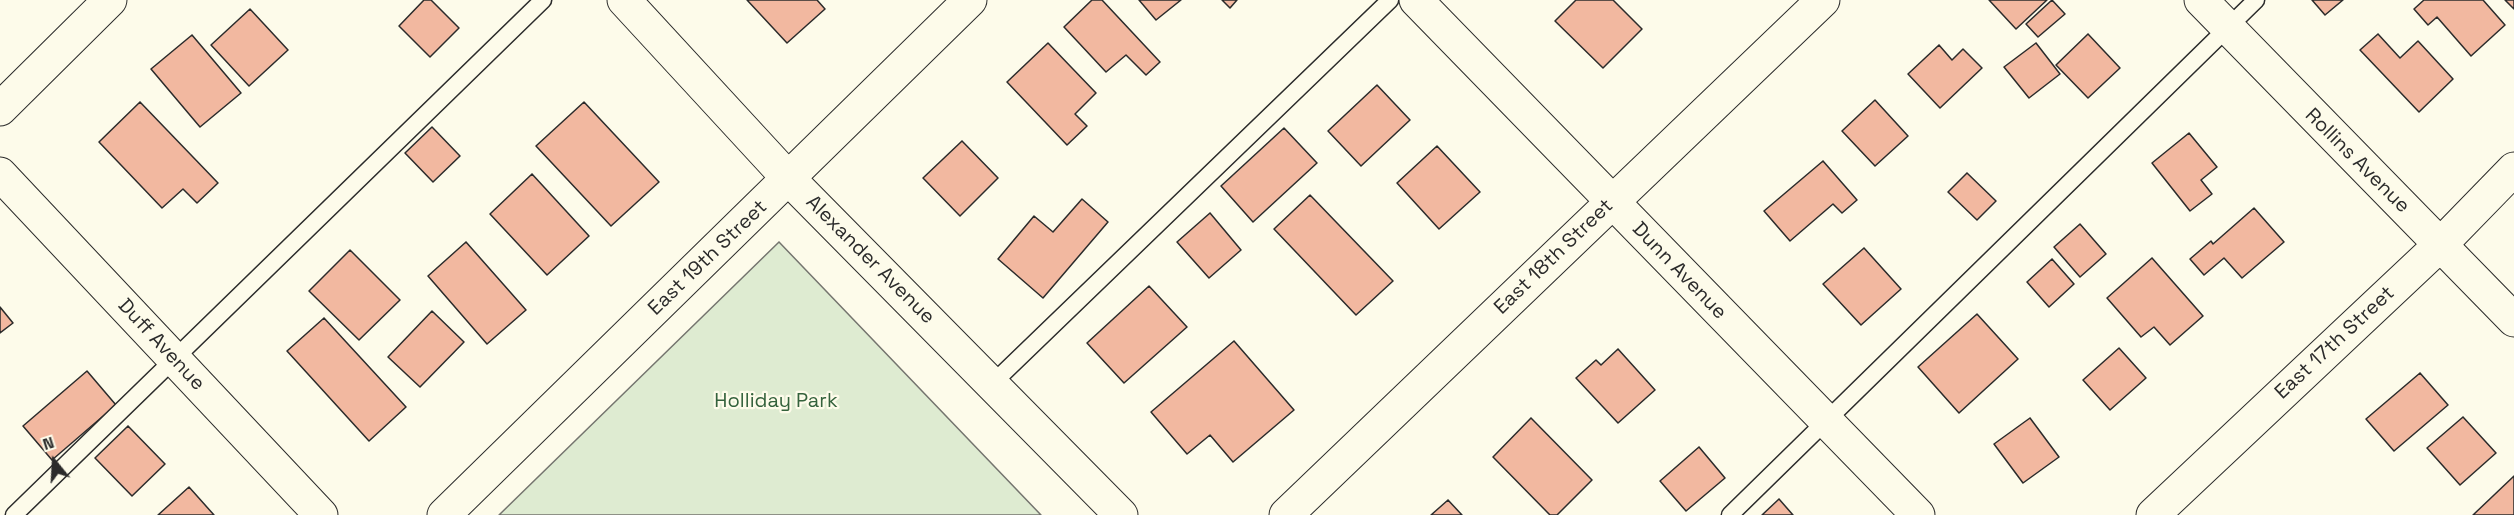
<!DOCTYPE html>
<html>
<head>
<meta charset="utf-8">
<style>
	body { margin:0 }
	#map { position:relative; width:2514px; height:515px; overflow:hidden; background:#fdfbea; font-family:"Space Grotesk",sans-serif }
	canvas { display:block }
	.north { position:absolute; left:24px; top:431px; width:60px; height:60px; -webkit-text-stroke:4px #fdfbea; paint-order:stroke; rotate:342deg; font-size:16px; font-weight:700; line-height:24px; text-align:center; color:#2b2b2b }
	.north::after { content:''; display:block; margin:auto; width:21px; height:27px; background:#2b2b2b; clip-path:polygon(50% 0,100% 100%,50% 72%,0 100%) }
</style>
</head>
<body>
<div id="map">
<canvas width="2514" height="515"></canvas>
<div class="north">N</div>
</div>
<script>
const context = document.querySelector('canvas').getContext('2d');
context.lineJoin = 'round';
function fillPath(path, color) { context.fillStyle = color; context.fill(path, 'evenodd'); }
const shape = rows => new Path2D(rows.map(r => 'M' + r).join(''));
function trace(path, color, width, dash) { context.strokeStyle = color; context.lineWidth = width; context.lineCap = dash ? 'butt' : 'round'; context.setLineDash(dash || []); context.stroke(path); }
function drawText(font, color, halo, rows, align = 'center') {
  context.font = font + ' "Space Grotesk",sans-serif'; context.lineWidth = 4.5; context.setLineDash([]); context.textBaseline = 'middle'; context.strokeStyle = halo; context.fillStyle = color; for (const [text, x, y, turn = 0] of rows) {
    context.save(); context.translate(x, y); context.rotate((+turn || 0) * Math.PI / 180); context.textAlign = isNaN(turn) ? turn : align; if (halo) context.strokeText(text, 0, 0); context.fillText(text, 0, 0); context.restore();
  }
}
const green = shape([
	[779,242,1041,515,499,515,779,242]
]);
const building = shape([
	[424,0,431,0,459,28,430,57,399,26,424,0],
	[747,0,817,0,825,9,787,43,747,0],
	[1092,0,1102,0,1160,62,1146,75,1126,55,1106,72,1064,27,1092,0],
	[1139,0,1181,0,1156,20,1139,0],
	[1222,0,1237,0,1230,8,1222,0],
	[1576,0,1613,0,1642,29,1603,68,1555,21,1576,0],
	[1989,0,2047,0,2016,29,1989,0],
	[2052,0,2065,14,2038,37,2026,24,2052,0],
	[2312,0,2343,0,2325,15,2312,0],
	[2424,0,2483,0,2505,25,2471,56,2437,17,2428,25,2414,9,2424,0],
	[2505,0,2514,0,2514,9,2505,0],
	[250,9,288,50,249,86,211,45,250,9],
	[2088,34,2120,68,2088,98,2056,65,2088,34],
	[2378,34,2400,58,2418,41,2453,79,2419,112,2360,50,2378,34],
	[192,35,241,93,200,127,151,69,192,35],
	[1048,43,1096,93,1075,114,1087,126,1067,145,1007,82,1048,43],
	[2036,43,2060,74,2029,98,2004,67,2036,43],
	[1939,45,1952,60,1963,49,1982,68,1940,108,1908,74,1939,45],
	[1377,85,1410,120,1361,166,1328,131,1377,85],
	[1875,100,1908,136,1875,166,1842,131,1875,100],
	[140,102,218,183,197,203,183,189,162,208,99,142,140,102],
	[584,102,659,182,611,226,536,146,584,102],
	[432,127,460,156,433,182,405,153,432,127],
	[1284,128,1317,163,1253,222,1221,186,1284,128],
	[2189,133,2217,167,2201,180,2212,194,2190,211,2152,163,2189,133],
	[962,141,998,178,960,216,923,178,962,141],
	[1437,146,1480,192,1439,229,1397,183,1437,146],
	[1823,161,1857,200,1842,213,1833,204,1790,241,1764,211,1823,161],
	[1967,173,1996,201,1977,220,1948,192,1967,173],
	[532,174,589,236,547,275,490,214,532,174],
	[1310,195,1393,281,1356,315,1274,229,1310,195],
	[1082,199,1108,222,1043,298,998,259,1034,216,1053,232,1082,199],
	[2254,208,2284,242,2242,278,2224,258,2204,275,2190,259,2211,241,2213,244,2254,208],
	[1210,213,1241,250,1209,278,1177,242,1210,213],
	[2080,224,2106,254,2080,277,2054,247,2080,224],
	[466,242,526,310,487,344,428,276,466,242],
	[1864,248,1901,289,1861,325,1823,284,1864,248],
	[350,250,400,300,359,340,309,291,350,250],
	[2152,258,2203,316,2170,345,2154,327,2141,337,2107,298,2152,258],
	[2052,259,2074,284,2049,307,2027,282,2052,259],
	[1149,286,1187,327,1124,383,1087,343,1149,286],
	[0,307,13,323,0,333,0,307],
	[432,311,464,342,420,387,388,357,432,311],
	[1977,314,2018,359,1959,413,1918,367,1977,314],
	[324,318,406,407,369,441,287,351,324,318],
	[1234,341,1294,410,1233,462,1210,435,1187,454,1151,412,1234,341],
	[2119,348,2146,378,2110,410,2083,380,2119,348],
	[1618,349,1655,390,1618,423,1576,378,1596,360,1601,365,1618,349],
	[87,371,116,405,52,460,23,426,87,371],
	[2420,373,2448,405,2394,451,2366,419,2420,373],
	[2463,417,2496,453,2460,485,2427,448,2463,417],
	[1531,418,1592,480,1557,515,1550,515,1493,457,1531,418],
	[2030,418,2059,457,2023,483,1994,444,2030,418],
	[128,426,165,464,132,496,95,458,128,426],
	[1699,447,1725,478,1686,511,1660,481,1699,447],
	[2514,476,2514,515,2473,515,2514,476],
	[189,487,214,515,158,515,189,487],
	[1779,499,1793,515,1762,515,1779,499],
	[1448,500,1462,515,1431,515,1448,500]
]);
const service = shape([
	[993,383,1390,0],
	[14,515,543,0],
	[1730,515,2256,0]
]);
const minor = shape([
	[624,0,789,179,1121,515],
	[1416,0,1918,515],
	[2201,0,2514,320],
	[0,174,321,515],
	[1286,515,1823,0],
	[2153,515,2440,245,2514,169]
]);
const secondary = shape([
	[0,109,110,0],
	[444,515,970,0]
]);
const streetNames = [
	["Rollins Avenue",2357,161,45],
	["East 18th Street",1554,257,-44],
	["East 19th Street",708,258,-44],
	["Alexander Avenue",870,260,45],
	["Dunn Avenue",1679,271,46],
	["East 17th Street",2335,343,-43],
	["Duff Avenue",161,345,47]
];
const parkNames = [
	["Holliday Park",776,402]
];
fillPath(green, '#deebd1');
trace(green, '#74746e', 1.5);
fillPath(building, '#f2b8a0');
trace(building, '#2b2b2b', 1.5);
trace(service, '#2b2b2b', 19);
trace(minor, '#2b2b2b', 35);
trace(secondary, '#2b2b2b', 35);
trace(service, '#fdfbea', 16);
trace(minor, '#fdfbea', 33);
trace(secondary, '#fdfbea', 33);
drawText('20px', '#2b2b2b', '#fdfbea', streetNames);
drawText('20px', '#34623c', '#fdfbea', parkNames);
</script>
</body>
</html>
